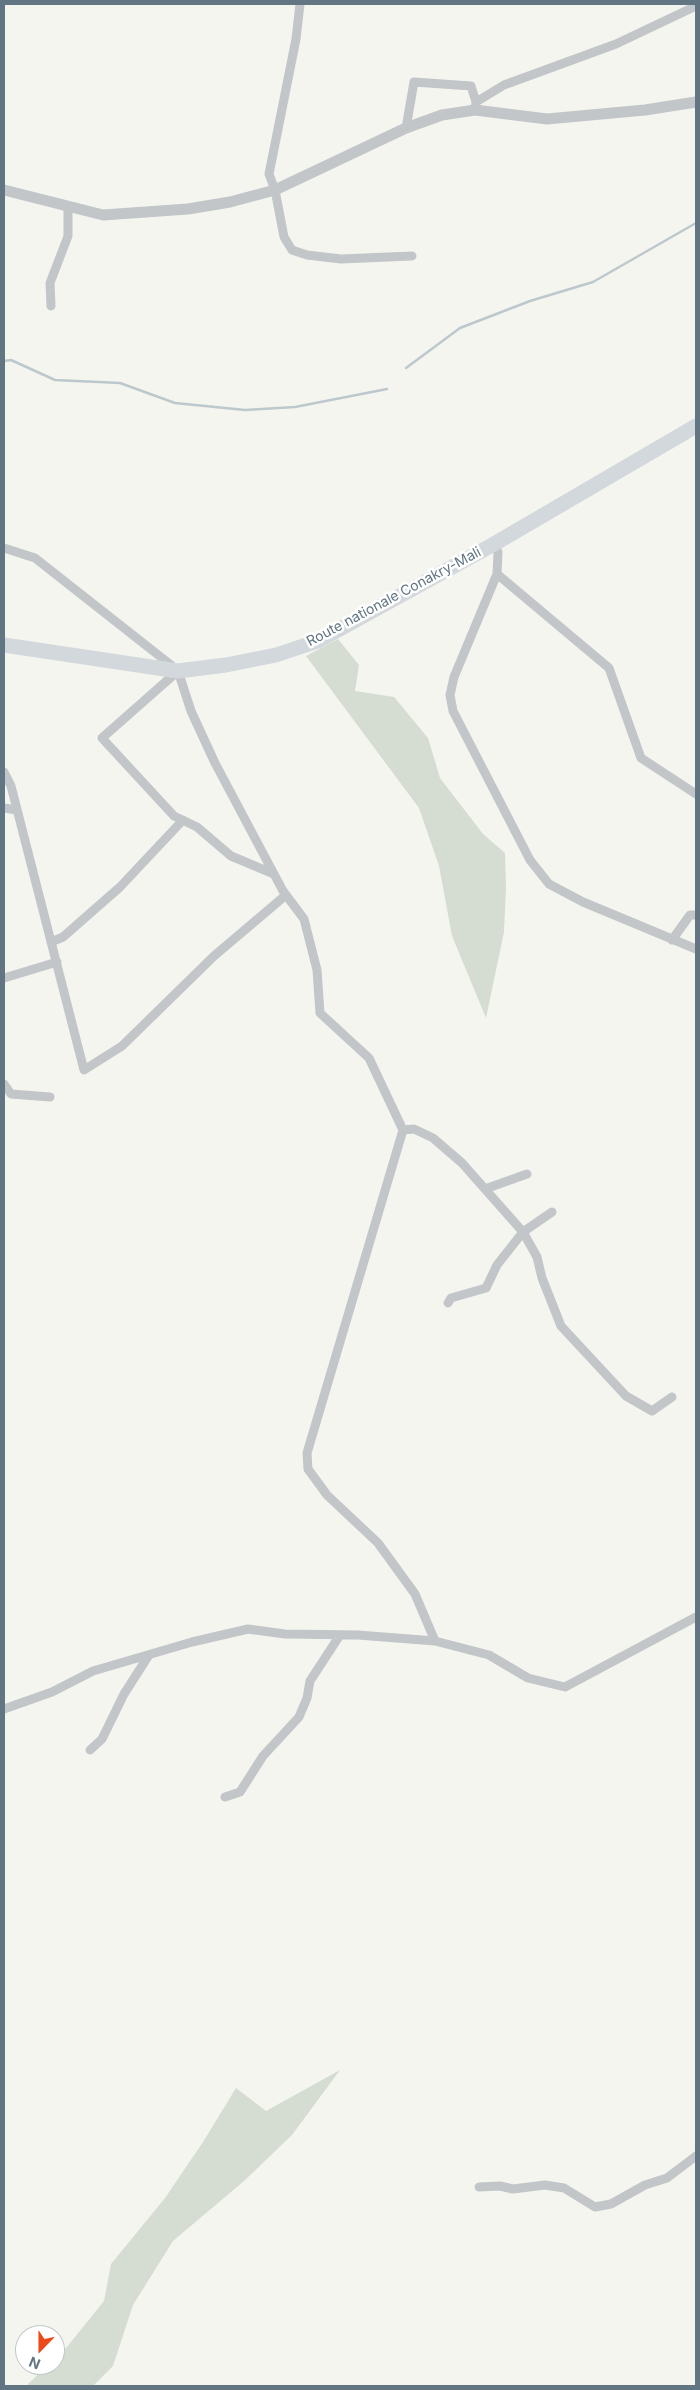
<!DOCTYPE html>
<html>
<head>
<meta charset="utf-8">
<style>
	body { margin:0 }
	#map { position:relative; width:700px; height:2390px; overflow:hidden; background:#f5f5f0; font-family:Inter,sans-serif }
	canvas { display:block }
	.frame { position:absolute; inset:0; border:5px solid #627583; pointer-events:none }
	.north { position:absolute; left:15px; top:2325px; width:50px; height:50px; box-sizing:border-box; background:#fff; border:1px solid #c0c8cd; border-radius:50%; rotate:202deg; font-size:14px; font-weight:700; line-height:20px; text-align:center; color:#627583 }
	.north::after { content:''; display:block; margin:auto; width:18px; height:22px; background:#ec4919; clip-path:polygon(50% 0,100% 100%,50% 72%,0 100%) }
</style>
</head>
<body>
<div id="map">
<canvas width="700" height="2390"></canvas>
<div class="frame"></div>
<div class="north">N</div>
</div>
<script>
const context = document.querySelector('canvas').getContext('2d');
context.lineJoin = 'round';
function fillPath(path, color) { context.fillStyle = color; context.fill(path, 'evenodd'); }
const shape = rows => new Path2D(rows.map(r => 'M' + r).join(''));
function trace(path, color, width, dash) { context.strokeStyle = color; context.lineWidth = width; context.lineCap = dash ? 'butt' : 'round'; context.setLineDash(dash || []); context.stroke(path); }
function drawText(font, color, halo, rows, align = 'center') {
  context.font = font + ' Inter,sans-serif'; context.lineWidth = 5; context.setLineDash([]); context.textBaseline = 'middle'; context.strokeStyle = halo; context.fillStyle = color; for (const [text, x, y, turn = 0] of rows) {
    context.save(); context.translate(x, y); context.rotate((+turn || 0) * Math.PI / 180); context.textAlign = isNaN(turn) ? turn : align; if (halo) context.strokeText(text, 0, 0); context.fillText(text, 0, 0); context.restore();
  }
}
const green = shape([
	[338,639,359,665,355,691,394,697,428,738,440,778,483,834,505,853,506,887,504,932,486,1018,452,936,439,866,419,808,306,656],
	[340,2070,292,2135,244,2181,173,2241,133,2305,113,2366,93,2386,26,2386,48,2365,55,2365,55,2359,66,2348,104,2301,111,2264,165,2198,203,2142,236,2088,266,2111]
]);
const stream = shape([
	[4,361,11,360,55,380,120,383,175,403,245,410,295,407,387,389],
	[406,368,460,328,530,301,593,282,696,223]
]);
const minor = shape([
	[300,4,296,39,269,174,275,190,284,237,292,250,307,255,341,259,412,256],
	[475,110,476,102,504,85,616,44,696,6],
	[406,128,414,82,471,86,476,102],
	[51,306,50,283,68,236,68,207],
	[494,544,498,552,497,574,454,677,450,695,453,711,530,860,549,884,583,902,696,949],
	[4,548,35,558,176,669],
	[497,574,609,668,641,758,696,794],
	[4,772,11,786,84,1070,122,1046,214,956,286,895],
	[4,808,17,810],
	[672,940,690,915,696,915],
	[51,942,63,937,120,887,183,820],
	[4,978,57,962],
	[4,1084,11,1094,50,1097],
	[403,1130,414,1129,433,1138,462,1163,523,1232,537,1257,542,1278,561,1326,626,1396,652,1411,672,1397],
	[485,1189,527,1174],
	[448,1303,451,1298,486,1288,497,1265,523,1232,552,1212],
	[435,1641,489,1655,528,1678,565,1687,696,1617],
	[4,1709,52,1692,93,1671,192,1642,248,1629,285,1634,358,1635,435,1641,415,1594,378,1543,327,1495,308,1469,307,1453,403,1130,369,1058,320,1013,317,970,304,919,283,891,215,763,191,711,178,671,102,738,174,816,197,827,231,856,274,874],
	[90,1750,102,1739,124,1694,149,1655],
	[225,1797,240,1792,263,1756,299,1717,307,1698,310,1681,340,1635],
	[479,2187,500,2186,513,2189,545,2185,564,2188,595,2207,611,2204,645,2185,667,2178,696,2156]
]);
const tertiary = shape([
	[4,190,103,215,188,209,230,202,275,190,406,128,442,115,475,110,547,119,645,110,696,102]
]);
const trunk = shape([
	[4,645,178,671,226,665,276,655,318,641,494,544,696,426]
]);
const streetNames = [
	["Route nationale Conakry-Mali",394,597,-28]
];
fillPath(green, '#d5dcd1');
trace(stream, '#bdc8cd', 2.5);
trace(minor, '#c2c6c9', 9);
trace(tertiary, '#c2c6c9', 11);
trace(trunk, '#d3d8dc', 15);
drawText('14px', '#627583', '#fff', streetNames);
</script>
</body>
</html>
